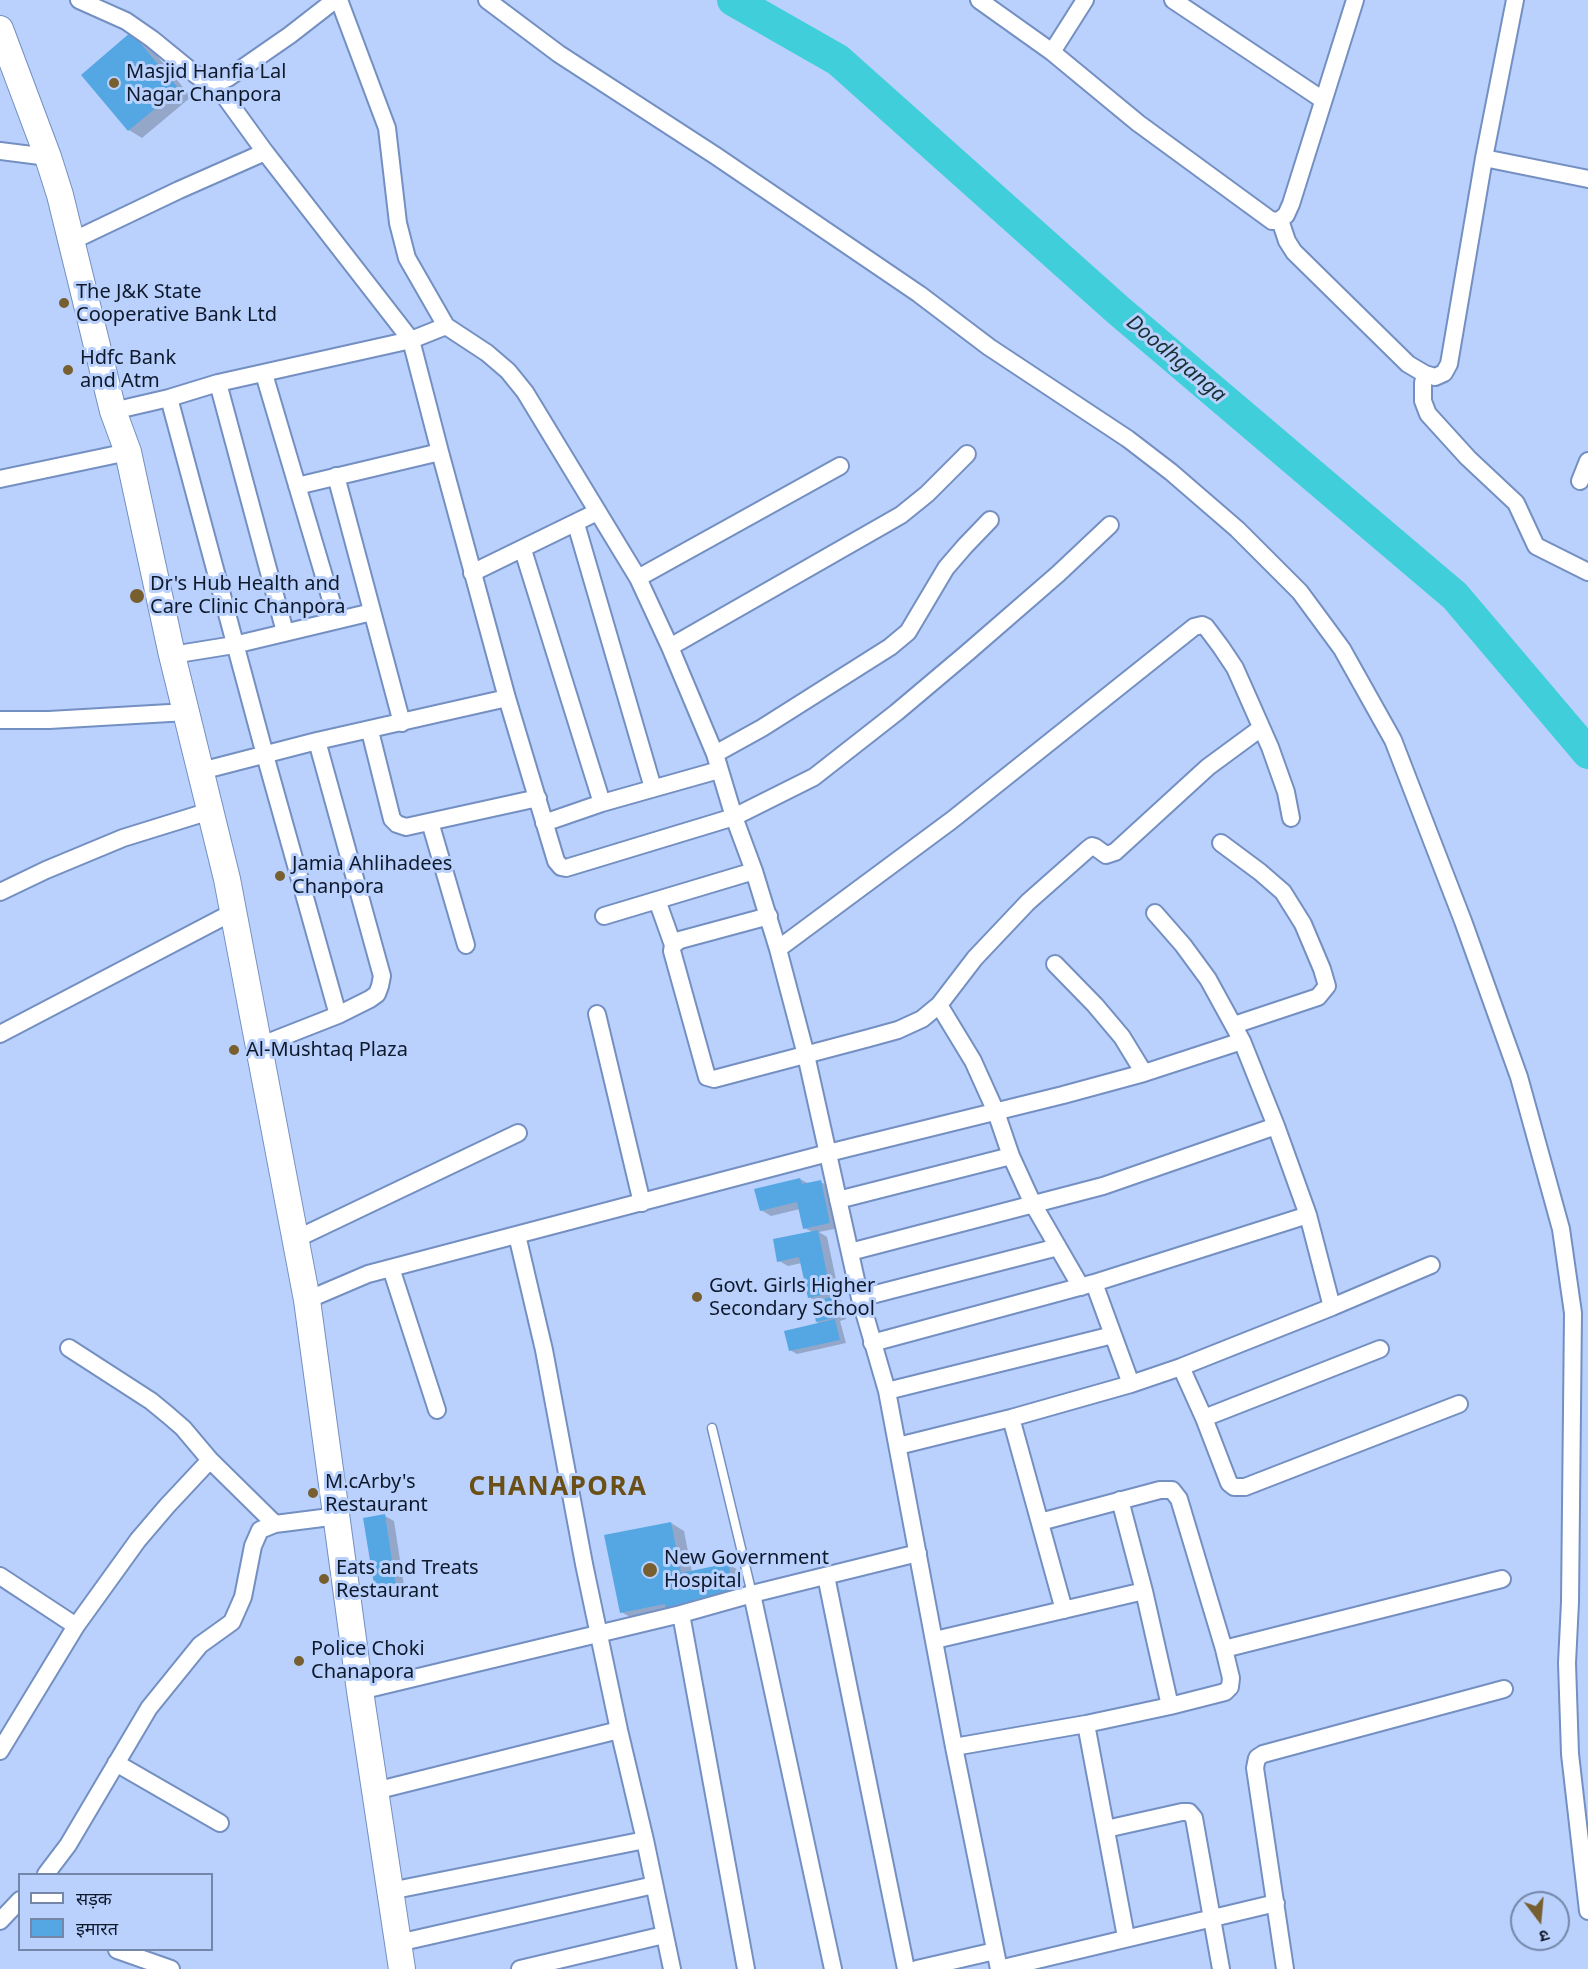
<!DOCTYPE html>
<html>
<head>
<meta charset="utf-8">
<style>
	body { margin:0 }
	#map { position:relative; width:1588px; height:1969px; overflow:hidden; background:#b9d1fc; font-family:"Noto Sans","Noto Sans Devanagari",sans-serif }
	canvas { display:block }
	.legend { position:absolute; left:18px; top:1873px; width:195px; height:78px; box-sizing:border-box; background:#b9d1fc; border:2px solid #7587a9; margin:0; padding:8px 10px; list-style:none; font-size:18px; color:#0f192c }
	.legend li { display:flex; align-items:center; gap:12px; height:30px }
	.legend b { width:30px; border:2px solid #7587a9 }
	.north { position:absolute; left:1510px; top:1891px; width:60px; height:60px; box-sizing:border-box; background:#b9d1fc; border:2px solid #7587a9; border-radius:50%; rotate:164deg; font-size:16px; font-weight:700; line-height:24px; text-align:center; color:#0f192c }
	.north::after { content:''; display:block; margin:auto; width:21px; height:27px; background:#775f30; clip-path:polygon(50% 0,100% 100%,50% 72%,0 100%) }
</style>
</head>
<body>
<div id="map">
<canvas width="1588" height="1969"></canvas>
<ul class="legend">
<li><b style="height:8px;background:#fff"></b>सड़क</li>
<li><b style="height:16px;background:#55a7e3"></b>इमारत</li>
</ul>
<div class="north">उ</div>
</div>
<script>
const context = document.querySelector('canvas').getContext('2d');
context.lineJoin = 'round';
function fillPath(path, color) { context.fillStyle = color; context.fill(path, 'evenodd'); }
const shape = rows => new Path2D(rows.map(r => 'M' + r).join(''));
function trace(path, color, width, dash) { context.strokeStyle = color; context.lineWidth = width; context.lineCap = dash ? 'butt' : 'round'; context.setLineDash(dash || []); context.stroke(path); }
function drawText(font, color, halo, rows, align = 'center') {
  context.font = font + ' "Noto Sans",sans-serif'; context.lineWidth = 6; context.setLineDash([]); context.textBaseline = 'middle'; context.strokeStyle = halo; context.fillStyle = color; for (const [text, x, y, turn = 0] of rows) {
    context.save(); context.translate(x, y); context.rotate((+turn || 0) * Math.PI / 180); context.textAlign = isNaN(turn) ? turn : align; if (halo) context.strokeText(text, 0, 0); context.fillText(text, 0, 0); context.restore();
  }
}
const shadow = shape([
	[132,34,145,41,191,97,142,138,129,130,83,75],
	[800,1179,809,1184,821,1182,830,1187,839,1228,819,1232,827,1237,840,1298,836,1298,842,1301,846,1319,840,1321,846,1343,797,1354,790,1350,818,1324,813,1303,817,1302,809,1297,802,1263,788,1266,779,1261,813,1232,804,1228,800,1209,771,1216,761,1210],
	[385,1516,394,1521,405,1592,386,1595,376,1590],
	[671,1523,684,1531,692,1572,729,1565,742,1572,744,1602,634,1619,621,1612]
]);
const river = shape([
	[733,0,838,60,1118,310,1455,596,1588,753]
]);
const building = shape([
	[131,32,179,89,128,131,81,75],
	[800,1178,802,1184,821,1180,830,1223,803,1229,797,1202,760,1211,754,1189],
	[818,1230,831,1293,808,1298,799,1257,777,1262,773,1239],
	[836,1296,841,1316,816,1322,812,1302],
	[835,1319,840,1340,789,1351,784,1331],
	[385,1514,396,1587,375,1591,363,1518],
	[671,1522,681,1573,729,1563,732,1595,667,1614,665,1604,620,1613,604,1535]
]);
const service = shape([
	[712,1428,752,1594]
]);
const minor = shape([
	[79,0,126,21,152,39,196,75,207,82,215,83,228,78,290,35,335,0],
	[339,0,387,128,398,223,407,258,446,326,487,353,508,371,525,392,638,578,670,647,715,754,734,817,754,871,778,949,806,1055,860,1298,887,1391,954,1747,999,1969],
	[487,0,559,54,716,156,919,294,989,347,1128,439,1171,472,1237,529,1300,592,1342,649,1393,740,1463,921,1519,1077,1561,1229,1573,1313,1570,1602,1567,1663,1570,1754,1588,1911],
	[979,0,1052,52,1138,123,1272,221,1280,220,1286,215,1291,204,1355,0],
	[1173,0,1323,100],
	[1052,52,1085,0],
	[215,83,265,152,411,340,440,452,507,698,556,861,561,867,566,868,734,817,814,777,897,712,967,653,1058,574,1110,525],
	[0,151,48,157],
	[1484,158,1588,179],
	[1280,220,1287,241,1294,252,1408,364,1425,374,1435,377,1444,373,1449,364,1484,158,1515,0],
	[70,242,179,190,265,152],
	[264,374,337,620],
	[1425,374,1423,383,1423,401,1428,414,1468,458,1516,503,1536,546,1588,572],
	[218,383,285,632],
	[169,398,265,755,338,1015],
	[113,411,169,398,218,383,411,340,446,326],
	[336,476,402,723],
	[0,479,128,452],
	[1580,481,1588,461],
	[297,486,440,452],
	[576,524,653,788],
	[523,550,602,803],
	[472,573,597,512],
	[638,578,840,466],
	[670,647,901,515,927,494,967,454],
	[172,655,234,645,372,612],
	[0,720,49,720,187,712],
	[370,731,392,819,397,824,406,827,415,825,538,798],
	[715,754,762,728,890,647,908,632,946,568,965,546,990,520],
	[201,771,317,741,507,698],
	[430,822,466,945],
	[544,823,602,803,719,770],
	[1221,843,1260,872,1283,892,1303,924,1322,969,1327,986,1318,997,1234,1025],
	[0,892,46,870,123,838,210,811],
	[657,900,673,945],
	[1155,913,1183,945,1208,979,1242,1041,1276,1126,1308,1215,1332,1307],
	[604,916,754,871],
	[769,916,680,940,673,945,672,951,707,1077,714,1079,869,1038,898,1030,922,1019,939,1005,975,958,1028,902,1088,849,1092,846,1095,847,1106,855,1115,852,1208,767,1261,728],
	[778,949,952,820,1194,627,1202,625,1206,627,1221,647,1235,668,1247,695,1270,747,1286,792,1291,818],
	[1055,964,1095,1005,1122,1037,1144,1073],
	[939,1005,973,1061,996,1112,1011,1156,1033,1204,1081,1287],
	[597,1014,642,1203],
	[0,1034,233,912],
	[259,1046,338,1015,370,999,377,994,380,986,382,976,317,741],
	[838,1200,1011,1156],
	[517,1235,544,1350,584,1564,619,1730,645,1840,672,1969],
	[296,1239,518,1133],
	[850,1252,1103,1186,1276,1126],
	[391,1268,437,1410],
	[1094,1283,1131,1384],
	[860,1298,1058,1247],
	[307,1300,368,1274,828,1153,1063,1095,1144,1073,1242,1041],
	[872,1343,1094,1283,1308,1215],
	[69,1348,151,1401,168,1415,183,1428,210,1460,275,1524],
	[1181,1367,1204,1418,1229,1483,1234,1487,1245,1487,1459,1404],
	[887,1391,1113,1335],
	[1011,1418,1064,1610],
	[1204,1418,1380,1349],
	[898,1446,1011,1418,1131,1384,1181,1367,1332,1307,1431,1265],
	[1120,1500,1144,1591,1170,1706],
	[0,1576,76,1626],
	[826,1576,906,1969],
	[752,1594,833,1969],
	[681,1614,746,1969],
	[935,1640,1144,1591],
	[1224,1649,1502,1579],
	[360,1691,681,1614,752,1594,918,1553],
	[1086,1724,1126,1937],
	[954,1747,1086,1724,1170,1706,1225,1692,1230,1687,1231,1678,1224,1649,1179,1499,1172,1490,1160,1490,1040,1522],
	[0,1751,76,1626,138,1540,167,1506,210,1460],
	[116,1763,220,1823],
	[375,1791,619,1730],
	[1106,1829,1182,1812,1189,1812,1194,1818,1221,1969],
	[46,1874,68,1845,149,1708,200,1645,232,1622,243,1597,253,1546,260,1530,275,1524,338,1516],
	[390,1891,645,1840],
	[0,1921,20,1900],
	[398,1943,654,1885],
	[117,1950,171,1969],
	[520,1969,664,1935],
	[917,1969,995,1951],
	[999,1969,1276,1903],
	[1285,1969,1255,1768,1257,1758,1263,1754,1504,1689]
]);
const primary = shape([
	[0,29,48,157,60,195,113,411,128,452,172,655,227,879,307,1300,360,1691,402,1969]
]);
const markers = [
	[114,83,6,"#775f30"],
	[64,303,6,"#775f30"],
	[68,370,6,"#775f30"],
	[137,596,8,"#775f30"],
	[280,876,6,"#775f30"],
	[234,1050,6,"#775f30"],
	[697,1297,6,"#775f30"],
	[313,1493,6,"#775f30"],
	[650,1570,8,"#775f30"],
	[324,1579,6,"#775f30"],
	[299,1661,6,"#775f30"]
];
const poiNames = [
	["Masjid Hanfia Lal",126,72],
	["Nagar Chanpora",126,95],
	["The J&K State",76,292],
	["Cooperative Bank Ltd",76,315],
	["Hdfc Bank",80,358],
	["and Atm",80,381],
	["Dr's Hub Health and",150,584],
	["Care Clinic Chanpora",150,607],
	["Jamia Ahlihadees",292,864],
	["Chanpora",292,887],
	["Al-Mushtaq Plaza",246,1050],
	["Govt. Girls Higher",709,1286],
	["Secondary School",709,1309],
	["M.cArby's",325,1482],
	["Restaurant",325,1505],
	["New Government",664,1558],
	["Hospital",664,1581],
	["Eats and Treats",336,1568],
	["Restaurant",336,1591],
	["Police Choki",311,1649],
	["Chanapora",311,1672]
];
const waterNames = [
	["Doodhganga",1176,359,40]
];
const districtNames = [
	["CHANAPORA",558,1488]
];
fillPath(shadow, '#0003');
trace(river, '#40cfda', 32);
fillPath(building, '#55a7e3');
trace(service, '#748fc2', 11);
trace(minor, '#748fc2', 20);
trace(primary, '#748fc2', 28);
trace(service, '#fff', 8);
trace(minor, '#fff', 16);
trace(primary, '#fff', 26);
for (const [x, y, r, color] of markers) { const dot = new Path2D(); dot.arc(x, y, r, 0, 2 * Math.PI); context.fillStyle = color; context.fill(dot); trace(dot, '#b9d1fc', 2); }
drawText('20px', '#0f192c', '#b9d1fc', poiNames, 'left');
drawText('italic 21px', '#193133', '#b9d1fc', waterNames);
context.letterSpacing = '1.5px';
drawText('bold 26px', '#6a4f17', '#b9d1fc', districtNames);
context.letterSpacing = '0px';
</script>
</body>
</html>
